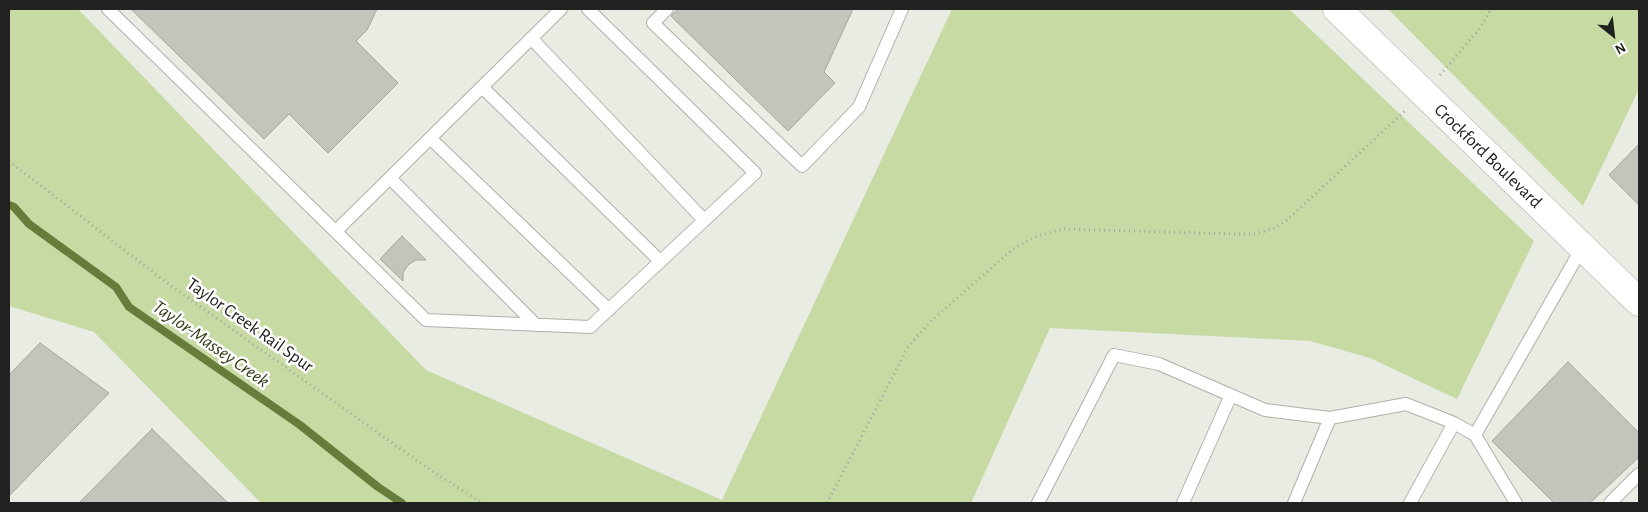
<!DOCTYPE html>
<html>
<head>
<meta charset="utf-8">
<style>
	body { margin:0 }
	#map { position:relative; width:1648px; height:512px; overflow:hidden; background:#e8ece2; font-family:"Alegreya Sans",sans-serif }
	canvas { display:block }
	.frame { position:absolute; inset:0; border:10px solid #21221f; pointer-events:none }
	.north { position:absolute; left:1588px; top:10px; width:50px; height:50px; -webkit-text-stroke:4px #fff; paint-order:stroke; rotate:151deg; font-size:14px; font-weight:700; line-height:20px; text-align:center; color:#21221f }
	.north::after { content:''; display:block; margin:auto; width:18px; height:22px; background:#21221f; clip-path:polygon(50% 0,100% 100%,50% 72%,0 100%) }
</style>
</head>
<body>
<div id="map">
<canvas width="1648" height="512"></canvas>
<div class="frame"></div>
<div class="north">N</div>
</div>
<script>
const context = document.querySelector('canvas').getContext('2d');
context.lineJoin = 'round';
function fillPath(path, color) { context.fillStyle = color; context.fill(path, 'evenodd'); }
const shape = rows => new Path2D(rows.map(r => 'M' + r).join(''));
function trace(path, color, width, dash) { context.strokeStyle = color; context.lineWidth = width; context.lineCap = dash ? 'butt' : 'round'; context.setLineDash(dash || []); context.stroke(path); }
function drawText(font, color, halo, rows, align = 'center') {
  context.font = font + ' "Alegreya Sans",sans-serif'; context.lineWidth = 5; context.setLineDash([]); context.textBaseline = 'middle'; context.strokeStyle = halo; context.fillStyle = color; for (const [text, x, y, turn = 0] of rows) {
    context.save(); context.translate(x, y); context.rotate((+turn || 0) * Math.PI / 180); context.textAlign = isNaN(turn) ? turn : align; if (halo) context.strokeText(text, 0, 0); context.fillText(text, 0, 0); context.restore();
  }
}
const green = shape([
	[9,9,78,9,426,370,722,500,952,9,1289,9,1534,241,1457,399,1370,358,1310,341,1050,328,971,503,261,503,94,332,9,306],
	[1388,9,1639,9,1639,89,1583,206]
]);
const stream = shape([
	[9,205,14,207,29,224,116,287,129,307,300,425,378,487,402,503]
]);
const building = shape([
	[131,9,377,9,367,30,356,41,398,83,328,153,289,114,264,139,131,9],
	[678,9,853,9,824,72,835,83,788,131,671,16,678,9],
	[1639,144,1639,205,1609,175,1639,144],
	[402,236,426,260,416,260,408,265,403,273,403,281,380,259,402,236],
	[40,343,109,393,9,496,9,375,40,343],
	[1568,362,1639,433,1639,457,1590,503,1554,503,1492,441,1568,362],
	[152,429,228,503,79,503,152,429]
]);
const path = shape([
	[1440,75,1481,27,1491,9],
	[9,161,163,280,426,467,482,503],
	[827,503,908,347,931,321,1013,249,1037,236,1063,229,1237,234,1253,234,1273,229,1286,221,1406,110]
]);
const service = shape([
	[108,9,426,320,590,327,755,173,588,9],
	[667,9,653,23,802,166,859,107,902,9],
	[531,38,704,220],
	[482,87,660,261],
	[430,138,609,310],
	[390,178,536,325],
	[336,231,561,9],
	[1038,503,1114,355,1159,364,1265,410,1330,418],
	[1183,503,1231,395],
	[1294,503,1330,418,1406,404,1454,423,1475,435],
	[1410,503,1454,423],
	[1516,503,1475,435,1583,246],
	[1610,503,1639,474]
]);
const tertiary = shape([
	[1337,9,1639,302]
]);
const streetNames = [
	["Crockford Boulevard",1488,156,44],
	["Taylor Creek Rail Spur",250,325,35]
];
const waterNames = [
	["Taylor-Massey Creek",211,344,35]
];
fillPath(green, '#c7daa4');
trace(stream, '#677b3a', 8);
fillPath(building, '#c2c5bc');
trace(building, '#a1a59c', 1);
trace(service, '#adb1a8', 14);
trace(tertiary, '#adb1a8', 29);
trace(path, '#a2a59e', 3, [1, 4]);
trace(service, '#fff', 12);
trace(tertiary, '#fff', 28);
drawText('18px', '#21221f', '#fff', streetNames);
drawText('italic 19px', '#313d17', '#fff', waterNames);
</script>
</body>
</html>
